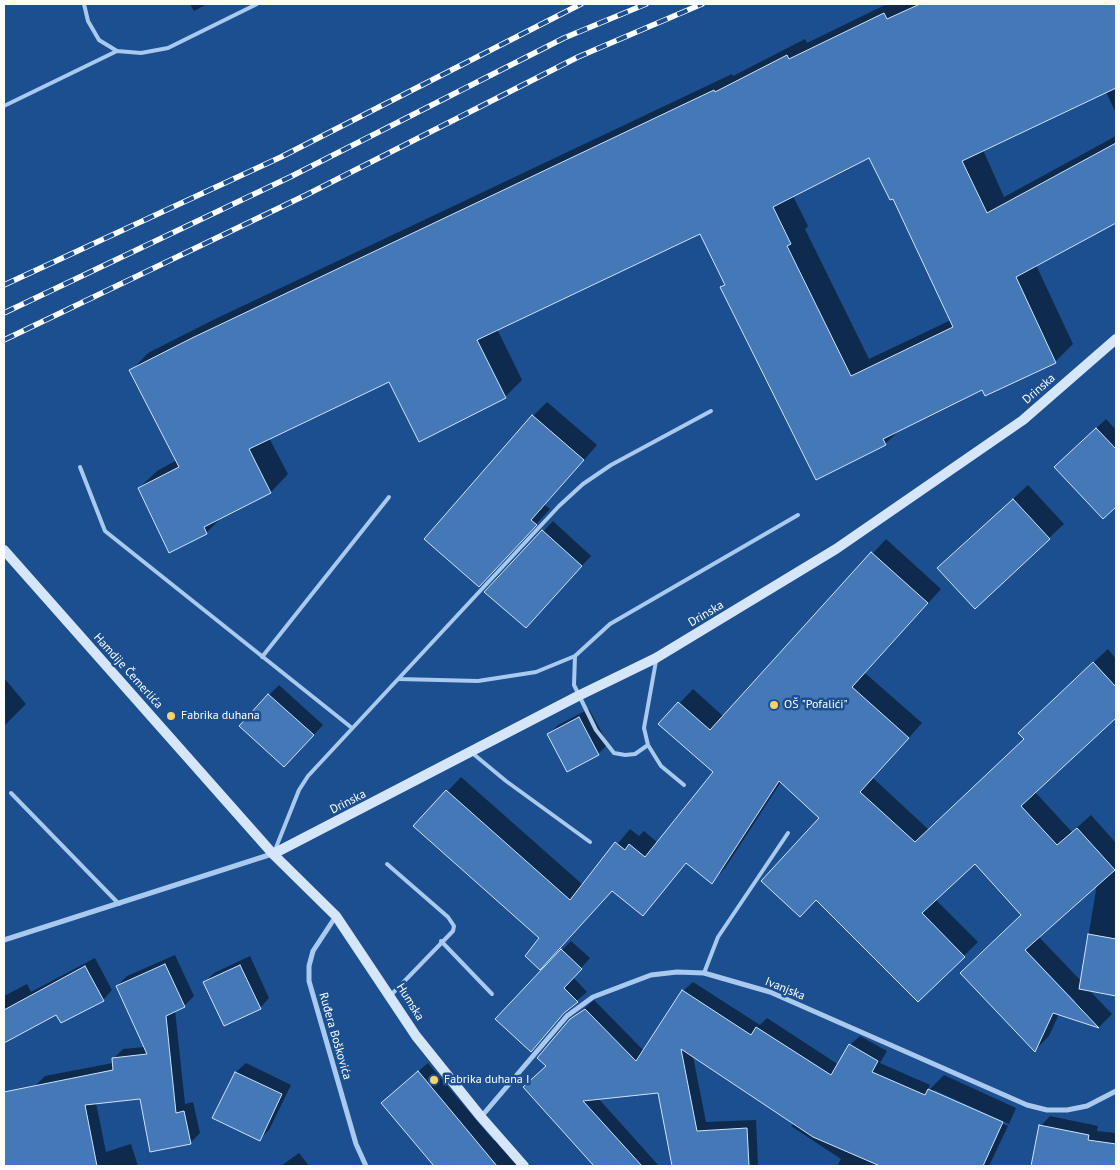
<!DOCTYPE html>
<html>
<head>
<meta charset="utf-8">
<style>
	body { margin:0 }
	#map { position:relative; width:1120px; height:1170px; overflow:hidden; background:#1b4f8f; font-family:"PT Sans",sans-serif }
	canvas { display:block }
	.frame { position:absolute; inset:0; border:5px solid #fff; pointer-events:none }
</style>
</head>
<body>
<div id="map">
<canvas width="1120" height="1170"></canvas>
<div class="frame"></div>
</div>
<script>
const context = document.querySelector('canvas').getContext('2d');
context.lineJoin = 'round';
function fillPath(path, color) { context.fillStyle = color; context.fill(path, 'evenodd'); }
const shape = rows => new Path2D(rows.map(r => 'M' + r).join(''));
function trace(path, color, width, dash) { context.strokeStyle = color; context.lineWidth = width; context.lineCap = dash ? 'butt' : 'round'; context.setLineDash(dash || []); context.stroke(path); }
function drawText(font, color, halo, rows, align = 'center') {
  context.font = font + ' "PT Sans",sans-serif'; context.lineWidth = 5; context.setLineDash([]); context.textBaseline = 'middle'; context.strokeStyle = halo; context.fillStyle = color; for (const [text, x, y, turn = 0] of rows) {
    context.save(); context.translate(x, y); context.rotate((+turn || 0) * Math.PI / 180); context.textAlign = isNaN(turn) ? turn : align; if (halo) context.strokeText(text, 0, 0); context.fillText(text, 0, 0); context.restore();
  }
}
const shadow = shape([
	[190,4,207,4,194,11],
	[887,4,1116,4,1116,113,1106,92,983,150,1004,197,1116,136,1116,222,1036,265,1073,344,1055,362,983,389,901,429,885,444,721,288,726,283,701,233,497,329,522,380,505,397,390,380,269,438,288,474,271,492,224,515,206,533,139,488,157,471,177,460,131,371,148,353,211,321,732,74,733,76,805,39,807,43],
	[870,156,894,197,951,320,869,359,805,229,808,226,793,196],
	[547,402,597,445,545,505,550,509,493,571,533,416],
	[1106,419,1116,430,1116,505,1103,517,1065,458],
	[1028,485,1064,524,975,607,953,554],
	[553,521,591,556,535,617,486,592],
	[886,539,941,589,865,673,922,723,873,778,929,830,1026,739,1033,719,1108,649,1116,659,1116,717,1035,792,1072,832,1091,815,1116,843,1116,994,1089,990,1112,1014,1099,1027,1059,1014,1049,1036,1035,1050,962,973,1022,915,975,862,935,899,978,942,918,1001,821,818,781,782,725,868,711,882,687,862,643,914,612,890,541,938,415,826,461,777,583,885,630,829,639,836,644,831,658,843,715,772,660,724,693,689,723,716],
	[1097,884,1081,981,1038,936],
	[1021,945,1076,1002,1072,1002,1020,946],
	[4,678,26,704,4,726],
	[279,685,323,725,294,756,269,695],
	[589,709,608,744,598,754,548,735,558,725],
	[571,941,590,958,573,977,587,992,567,1009,540,1041,562,950],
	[175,955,194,996,184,1006,175,1010,185,1104,193,1102,200,1133,190,1143,141,1098,96,1103,106,1152,131,1144,138,1166,72,1166,60,1124,20,1132,31,1166,4,1166,4,1108,37,1098,35,1086,45,1076,113,1063,113,1059,123,1049,145,1047,117,986,127,976],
	[250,956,269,998,260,1008,205,982,214,973],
	[95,958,112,990,103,1000,57,1013,4,1041,4,996,27,984,31,992],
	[693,982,760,1025,767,1018,839,1065,850,1045,860,1036,887,1051,880,1063,930,1085,927,1092,944,1075,1016,1108,1009,1124,934,1090,934,1093,1008,1126,989,1166,910,1166,921,1103,892,1166,837,1166,841,1159,791,1126,794,1123,693,1056,706,1122,756,1120,758,1166,673,1166,659,1092,598,1098,659,1166,596,1166,525,1088,548,1066,571,1020,594,1000,644,1051,683,991],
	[246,1063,291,1085,269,1130,259,1139,214,1117,236,1072],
	[428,1063,494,1141,497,1138,520,1166,438,1166,382,1103],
	[1050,1116,1098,1126,1097,1131,1116,1133,1116,1166,1033,1166,1041,1126],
	[299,1153,309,1166,281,1166]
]);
const building = shape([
	[920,4,1116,4,1116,88,962,161,987,213,1116,143,1116,223,1016,277,1056,363,985,396,982,390,883,439,886,445,816,480,720,287,725,285,700,234,477,340,506,398,419,442,389,382,249,449,271,493,204,527,207,534,169,553,138,488,179,467,129,370,192,338,714,90,715,92,787,55,789,59,884,13,887,19,920,4],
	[869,158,890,200,893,199,953,327,851,376,787,246,791,244,773,207,869,158],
	[532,415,584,460,531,520,537,525,479,587,424,539,532,415],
	[1096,428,1116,449,1116,507,1103,519,1054,467,1096,428],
	[1013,499,1050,539,975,609,937,568,1013,499],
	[542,530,582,566,526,628,484,592,542,530],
	[871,552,928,603,852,687,909,738,860,792,915,842,1024,739,1018,733,1093,662,1116,687,1116,718,1021,806,1057,845,1077,828,1115,870,1025,950,1099,1028,1053,1013,1035,1052,960,973,1021,915,975,864,922,913,965,957,918,1002,816,900,800,917,761,881,819,818,779,781,712,884,686,863,643,916,612,891,540,970,525,956,539,938,413,826,446,790,570,900,615,842,625,850,629,844,645,857,713,772,658,724,678,702,710,730,871,552],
	[268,694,314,735,284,767,239,726,268,694],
	[579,717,599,755,567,772,547,734,579,717],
	[1088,934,1116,939,1116,996,1079,989,1088,934],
	[561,949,582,969,564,988,578,1002,564,1013,531,1052,495,1019,561,949],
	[165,964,185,1007,166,1016,176,1113,184,1111,191,1144,150,1152,140,1099,85,1105,97,1166,4,1166,4,1092,113,1070,112,1058,147,1054,116,986,165,964],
	[240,965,261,1009,224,1026,203,982,240,965],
	[85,966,104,1001,61,1023,56,1015,4,1043,4,1010,85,966],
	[682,990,751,1035,756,1027,831,1075,849,1044,878,1061,872,1072,925,1095,928,1089,1003,1122,983,1166,880,1166,813,1137,681,1049,697,1131,747,1128,749,1166,672,1166,658,1093,583,1101,642,1166,594,1166,523,1087,546,1066,537,1058,570,1019,585,1009,636,1061,682,990],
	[418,1071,497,1166,434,1166,381,1103,418,1071],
	[235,1072,282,1094,260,1141,212,1118,235,1072],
	[1039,1125,1089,1135,1088,1140,1116,1144,1116,1166,1031,1166,1039,1125]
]);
const lane = shape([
	[84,4,88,21,99,40,117,51,141,53,168,48,257,4],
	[4,106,117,51],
	[80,467,105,531,352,728],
	[262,657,389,497],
	[656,661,644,728,648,745,661,766,684,785],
	[399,679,478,681,536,672,575,656],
	[648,745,635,754,625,755,614,753,596,730,574,685,575,656,610,624,798,515],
	[471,752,506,781,590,842],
	[11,793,119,904],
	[275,850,299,790,308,776,559,506,583,484,611,465,711,411],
	[387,864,448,917,454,926,453,931,391,995],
	[441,941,492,994],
	[704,973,718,937,788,833]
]);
const street = shape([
	[336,916,313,951,309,966,309,981,356,1144,366,1166],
	[4,940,272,854],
	[481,1117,567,1016,593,997,651,975,677,972,704,973,770,992,1027,1105,1047,1110,1067,1110,1087,1106,1116,1091]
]);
const secondary = shape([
	[4,550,273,854,336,916,416,1036,481,1117,524,1166],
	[273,854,578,696,656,658,836,549,1023,420,1116,339]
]);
const rail = shape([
	[4,285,281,157,581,4],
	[4,313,290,177,564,38,646,4],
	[4,340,306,195,578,57,702,4]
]);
const markers = [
	[774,705,5,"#ffd166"],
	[171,716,5,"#ffd166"],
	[434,1080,5,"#ffd166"]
];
const streetNames = [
	["Drinska",1039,389,-41],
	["Drinska",706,614,-31],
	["Hamdije Čemerlića",128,671,48],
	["Drinska",348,802,-27],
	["Ivanjska",785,989,22],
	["Humska",410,1002,58],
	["Ruđera Boškovića",335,1036,74]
];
const poiNames = [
	["OŠ \"Pofalići\"",784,705],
	["Fabrika duhana",181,716],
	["Fabrika duhana I",444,1080]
];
fillPath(shadow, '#0007');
fillPath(building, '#4478b7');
trace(building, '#cfe3fa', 1);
trace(lane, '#a9c9ee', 4);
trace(street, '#a9c9ee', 5);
trace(secondary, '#d6e6fa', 10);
trace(rail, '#fff', 5.5);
trace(rail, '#1b4f8f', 4, [11]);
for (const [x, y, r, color] of markers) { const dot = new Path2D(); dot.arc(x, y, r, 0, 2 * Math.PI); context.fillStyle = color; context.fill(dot); trace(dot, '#1b4f8f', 2); }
drawText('12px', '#fff', '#1b4f8f', streetNames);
drawText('12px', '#fff', '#1b4f8f', poiNames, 'left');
</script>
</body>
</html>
